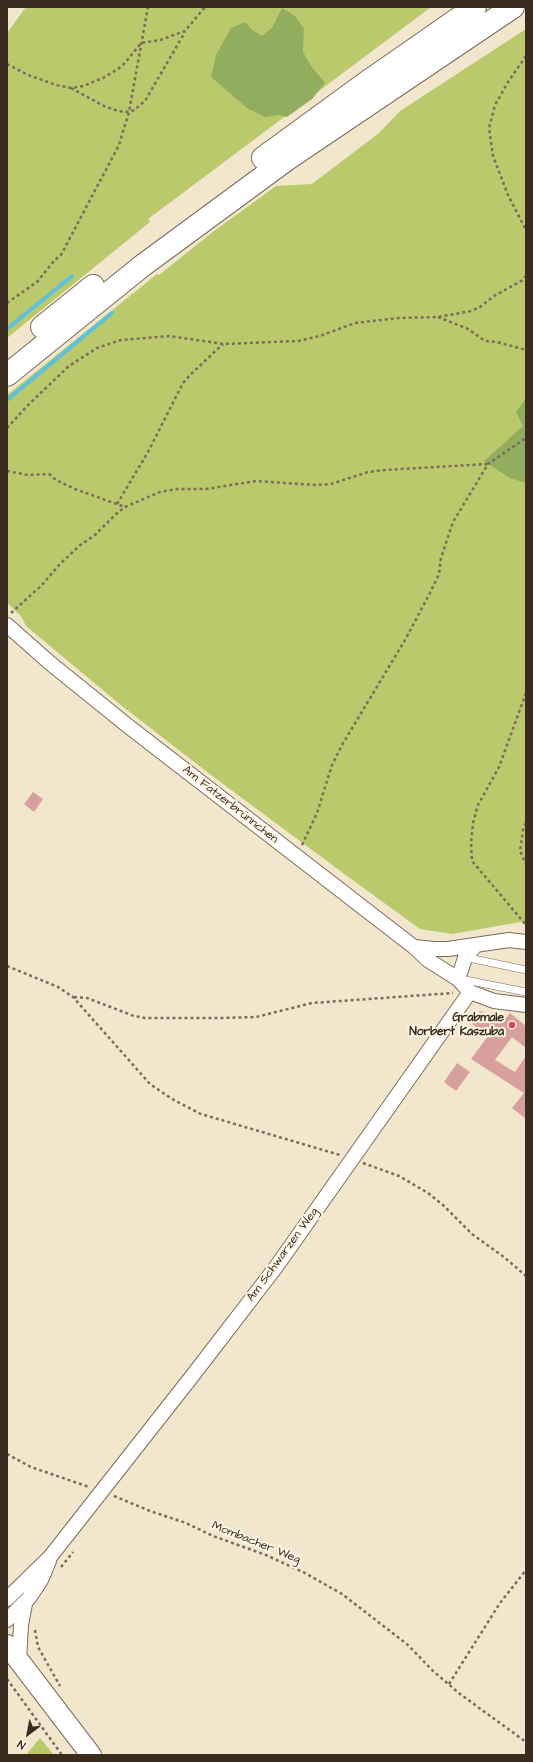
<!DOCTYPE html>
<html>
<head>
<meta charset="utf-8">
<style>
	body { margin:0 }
	#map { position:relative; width:533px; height:1762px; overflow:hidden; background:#f2e7cc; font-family:"Architects Daughter",sans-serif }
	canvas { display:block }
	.frame { position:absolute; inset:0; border:8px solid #3b2a1e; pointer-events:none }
	.north { position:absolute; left:8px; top:1714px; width:40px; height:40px; -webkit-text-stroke:3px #fcf5e5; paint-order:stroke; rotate:212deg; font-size:11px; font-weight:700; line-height:16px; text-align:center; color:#3b2a1e }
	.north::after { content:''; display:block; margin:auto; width:14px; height:18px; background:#3b2a1e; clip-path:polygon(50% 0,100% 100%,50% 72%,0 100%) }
</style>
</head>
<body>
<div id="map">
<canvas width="533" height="1762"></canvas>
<div class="frame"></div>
<div class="north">N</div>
</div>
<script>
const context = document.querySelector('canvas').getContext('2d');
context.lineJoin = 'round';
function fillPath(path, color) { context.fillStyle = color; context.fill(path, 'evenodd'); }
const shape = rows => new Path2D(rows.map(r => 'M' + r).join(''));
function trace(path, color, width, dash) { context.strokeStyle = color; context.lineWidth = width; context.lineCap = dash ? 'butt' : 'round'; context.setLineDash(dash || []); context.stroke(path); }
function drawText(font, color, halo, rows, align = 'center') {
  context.font = font + ' "Architects Daughter",sans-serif'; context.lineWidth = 4; context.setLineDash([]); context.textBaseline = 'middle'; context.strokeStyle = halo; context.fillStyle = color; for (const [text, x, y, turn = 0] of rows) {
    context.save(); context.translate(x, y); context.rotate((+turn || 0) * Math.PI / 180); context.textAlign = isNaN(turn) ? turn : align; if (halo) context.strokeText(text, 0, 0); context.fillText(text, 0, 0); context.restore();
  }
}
const green = shape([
	[26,7,431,7,148,219,150,222,7,338,7,33],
	[526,29,526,921,452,934,420,929,343,873,211,775,122,706,26,626,21,616,7,603,7,395,157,274,159,275,214,231,276,186,312,184,379,133,400,111],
	[40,1738,54,1755,26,1755]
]);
const forest = shape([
	[282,8,295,16,304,29,303,52,311,66,325,83,312,99,287,117,279,115,265,117,247,108,211,77,216,55,231,28,245,22,252,30,262,36,272,28],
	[526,398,526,483,510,478,484,461,523,426,516,412]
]);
const stream = shape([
	[7,329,72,276],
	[7,400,112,313]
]);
const building = shape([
	[33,792,43,799,34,812,24,804],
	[480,1011,494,1016,502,1023,510,1013,526,1026,526,1048,512,1037,495,1060,515,1072,526,1056,526,1119,512,1108,524,1093,471,1059,488,1036,471,1023],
	[457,1063,470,1072,456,1091,444,1082]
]);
const path = shape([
	[526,56,508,82,495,105,489,128,493,156,508,195,526,230],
	[7,64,28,75,56,85,71,88,83,86,103,78,118,69,125,63,141,43,160,40,185,31,205,7],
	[71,88,104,106,118,111,129,112,134,110,145,101,185,32],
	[7,303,37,282,54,261,61,255,119,145,129,112,148,7],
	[438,317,468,329,485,341,497,342,526,350],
	[7,428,29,404,69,366,97,348,121,340,169,336,224,344,298,341,320,336,355,323,398,318,438,317,471,311,480,307,494,296,523,280,526,276],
	[7,471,28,475,49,474,56,480,75,489,125,507],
	[117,504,148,452,183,383,191,374,223,344],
	[11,613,41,586,60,564,79,546,95,535,116,514,125,507,160,492,177,489,206,489,256,481,316,485,331,484,368,472,384,470,488,464],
	[526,693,499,767,478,805,473,823,471,843,472,861,526,925],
	[526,823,523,830,520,851,526,864],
	[302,845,317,813,332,765,342,745,405,640,430,593,439,574,441,558,453,522,488,464,526,438],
	[7,966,58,987,73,997,150,1084,172,1099,201,1114,340,1155],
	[74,997,87,998,134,1016,145,1018,221,1018,256,1017,312,1003,453,993],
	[363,1163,399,1176,428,1193,443,1205,472,1234,504,1257,526,1276],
	[7,1454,31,1467,89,1487],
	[114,1496,150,1511,186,1523,213,1536,266,1555,305,1573,342,1594,408,1645,433,1671,460,1694,526,1742],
	[61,1567,73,1552],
	[35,1630,38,1647,60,1686],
	[7,1679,62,1755],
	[449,1684,500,1603,526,1570]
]);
const lane = shape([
	[464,957,526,970],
	[460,979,526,992]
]);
const street = shape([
	[7,625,50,663,128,726,414,947,428,960,458,979,470,992,494,1001,526,1005],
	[414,947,434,949,448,949,509,940,526,942],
	[458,979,465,958,475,946],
	[7,1599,50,1557,193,1375,276,1267,470,992],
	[7,1620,29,1598,41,1580,49,1561],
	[19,1660,21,1625,25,1604]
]);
const secondary = shape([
	[7,1645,91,1755]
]);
const highway = shape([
	[263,158,370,80,475,7],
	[42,327,93,286],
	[7,375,142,266,286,160,513,7]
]);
const markers = [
	[512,1025,4,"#d1495b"]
];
const streetNames = [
	["Am Fatzerbrünnchen",230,805,38],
	["Am Schwarzen Weg",283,1255,-54],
	["Mombacher Weg",256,1543,22]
];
const poiNames = [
	["Grabmale",504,1018],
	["Norbert Kaszuba",504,1032]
];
fillPath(green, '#bac96b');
fillPath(forest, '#93ad5f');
trace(stream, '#5ec0dc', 4);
fillPath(building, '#d8a09d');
trace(lane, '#7b6c5b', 8);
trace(street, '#7b6c5b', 16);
trace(secondary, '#7b6c5b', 22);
trace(highway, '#7b6c5b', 24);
trace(path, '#7b6c5b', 2.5, [3, 3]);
trace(lane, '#fff', 7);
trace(street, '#fff', 14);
trace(secondary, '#fff', 20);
trace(highway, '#fff', 22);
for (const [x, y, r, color] of markers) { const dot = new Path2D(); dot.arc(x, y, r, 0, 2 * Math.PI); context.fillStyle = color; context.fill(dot); trace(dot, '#fcf5e5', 1.5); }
drawText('12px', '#3b2a1e', '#fcf5e5', streetNames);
drawText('bold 12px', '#3b2a1e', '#fcf5e5', poiNames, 'right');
</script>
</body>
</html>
